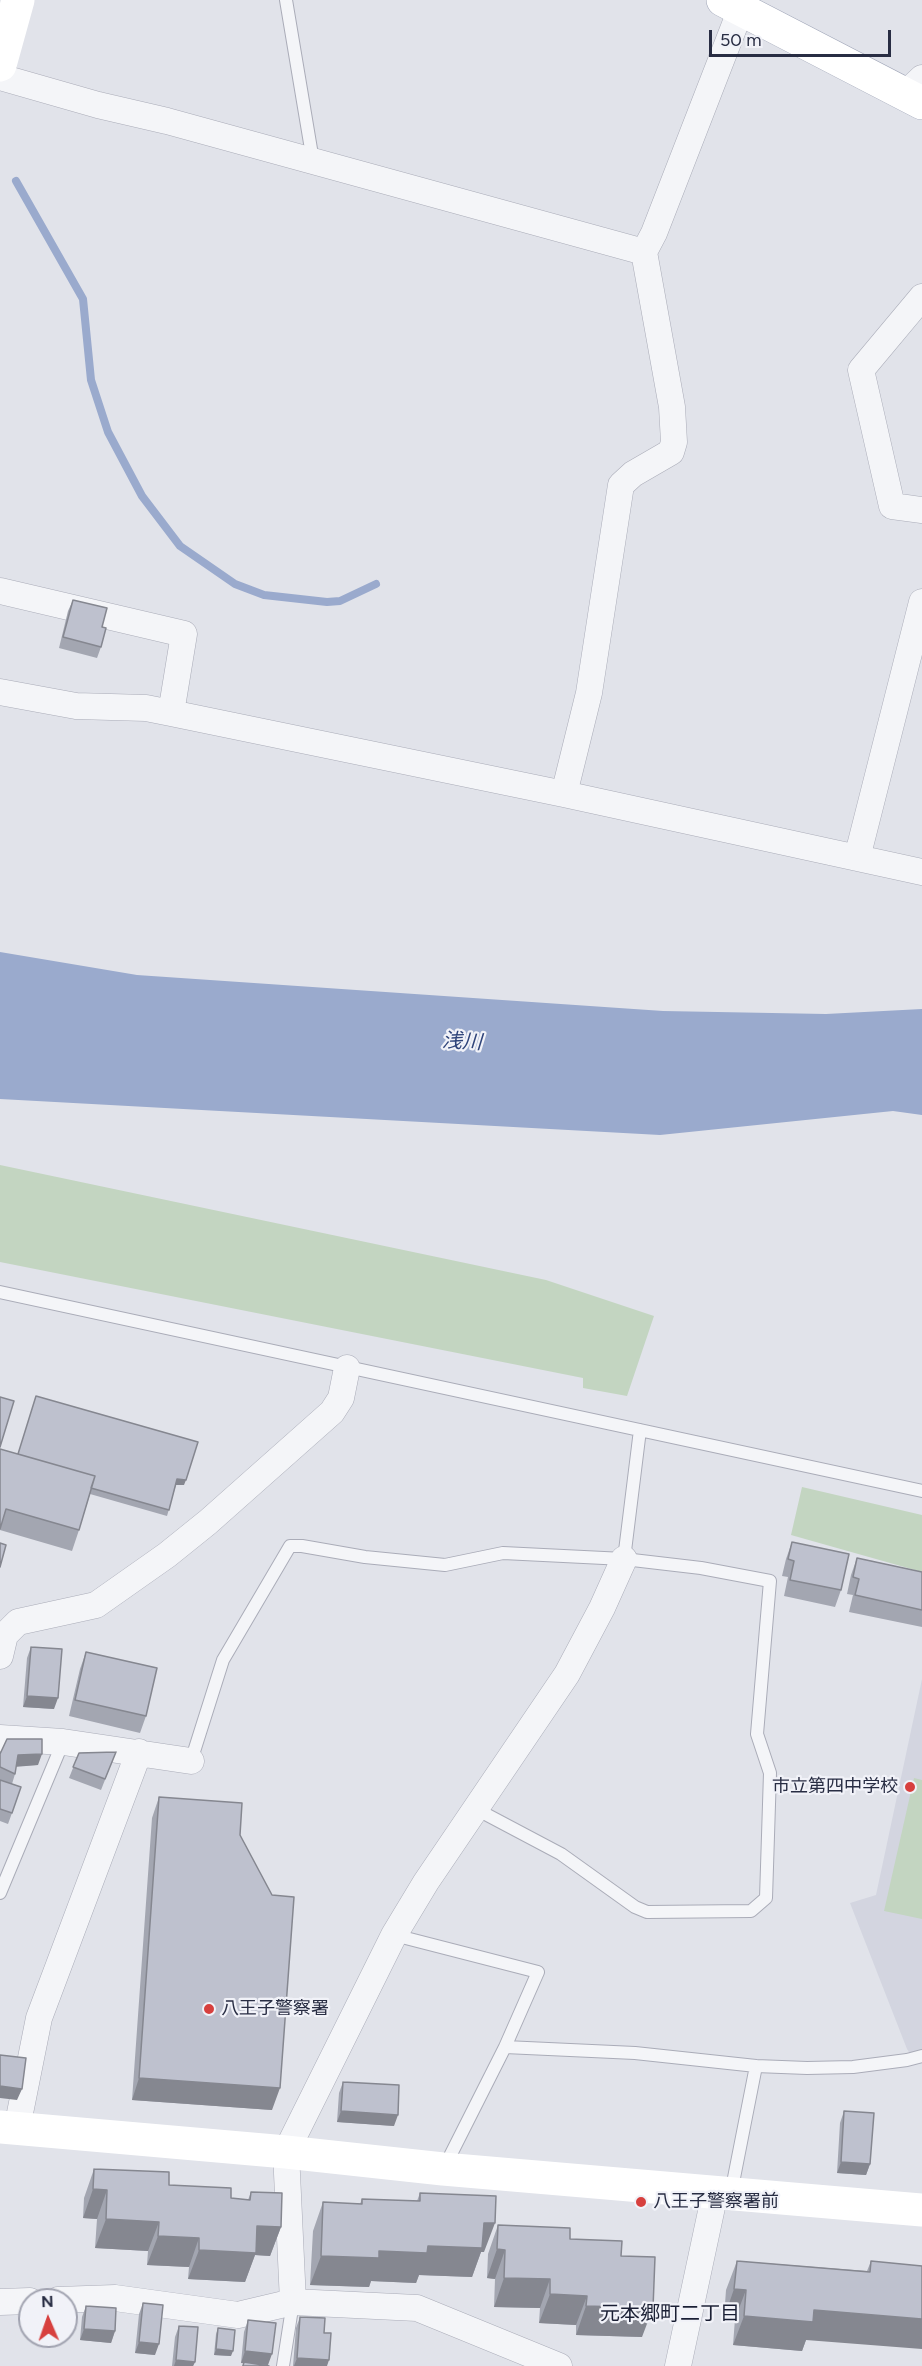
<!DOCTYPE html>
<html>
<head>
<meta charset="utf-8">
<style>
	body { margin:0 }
	#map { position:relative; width:922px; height:2366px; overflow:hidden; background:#e1e3ea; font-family:Figtree,sans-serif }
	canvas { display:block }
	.north { position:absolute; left:18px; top:2288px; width:60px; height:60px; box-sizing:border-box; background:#f1f2f8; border:2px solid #a1a3b0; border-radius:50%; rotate:358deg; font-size:16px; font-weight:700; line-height:24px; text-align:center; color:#282d43 }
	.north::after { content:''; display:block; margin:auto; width:21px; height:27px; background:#d7403e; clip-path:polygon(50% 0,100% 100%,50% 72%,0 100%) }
	.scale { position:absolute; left:709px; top:30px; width:182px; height:27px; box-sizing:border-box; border:3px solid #282d43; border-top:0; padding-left:8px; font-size:18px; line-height:21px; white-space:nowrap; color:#282d43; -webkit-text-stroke:4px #f1f2f8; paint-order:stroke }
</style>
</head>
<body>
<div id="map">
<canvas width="922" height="2366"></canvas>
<div class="north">N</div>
<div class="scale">50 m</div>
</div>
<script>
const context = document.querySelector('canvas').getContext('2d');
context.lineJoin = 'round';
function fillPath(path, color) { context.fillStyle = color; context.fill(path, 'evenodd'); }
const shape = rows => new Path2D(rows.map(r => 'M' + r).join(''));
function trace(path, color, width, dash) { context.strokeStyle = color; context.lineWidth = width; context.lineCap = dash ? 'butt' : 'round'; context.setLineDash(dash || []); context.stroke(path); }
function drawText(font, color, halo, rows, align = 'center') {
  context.font = font + ' Figtree,"Noto Sans JP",sans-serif'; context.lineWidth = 4.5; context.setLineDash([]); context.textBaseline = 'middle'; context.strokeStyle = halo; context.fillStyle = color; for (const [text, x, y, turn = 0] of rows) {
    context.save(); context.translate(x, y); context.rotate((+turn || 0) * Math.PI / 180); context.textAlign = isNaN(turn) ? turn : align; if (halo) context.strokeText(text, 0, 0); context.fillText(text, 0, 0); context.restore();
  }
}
const built = shape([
	[922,1679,922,2056,912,2057,907,2049,850,1903,876,1895]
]);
const green = shape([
	[0,1165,546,1280,654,1316,627,1396,583,1388,583,1378,0,1262],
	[802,1487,922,1515,922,1572,791,1535],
	[914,1778,922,1780,922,1919,884,1911]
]);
const water = shape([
	[0,952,137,975,663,1011,826,1014,922,1009,922,1115,893,1111,660,1135,0,1099]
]);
const stream = shape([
	[16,181,83,299,91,380,108,432,142,496,180,546,235,584,264,595,327,602,340,601,376,584]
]);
const lane = shape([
	[286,0,313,161],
	[0,1292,922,1491],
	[624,1559,640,1430],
	[191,1761,223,1660,290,1546,302,1546,365,1557,445,1565,503,1553,624,1559,701,1568,770,1581,757,1734,770,1773,766,1898,751,1911,647,1912,635,1907,561,1854,476,1809],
	[0,1893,63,1742],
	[394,1935,538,1972,505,2047,635,2053,756,2066,807,2068,853,2067,907,2060,922,2056],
	[444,2168,505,2047],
	[731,2193,756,2066],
	[283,2366,293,2302]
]);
const street = shape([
	[0,77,98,105,167,121,644,252],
	[905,94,922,78],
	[922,297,861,370,892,506,922,510],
	[0,591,184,634,171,713],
	[0,692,76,706,146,708,171,713,564,794,922,872],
	[564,794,589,693,621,485,633,474,671,452,674,442,672,407,644,252,654,233,741,9],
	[857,858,922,602],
	[0,1656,5,1635,18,1622,96,1605,167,1555,208,1522,332,1412,341,1398,347,1368],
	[0,1738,63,1742,191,1761],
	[17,2128,39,2018,139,1752],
	[58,2300,115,2298,238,2315,293,2302,417,2308,559,2366],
	[0,2302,30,2301],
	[293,2302,286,2152,394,1935,426,1882,567,1674,602,1608,624,1559],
	[678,2366,715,2193]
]);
const secondary = shape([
	[0,65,18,0],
	[0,2127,286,2152,443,2169,922,2210]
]);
const primary = shape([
	[723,0,922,103]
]);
const wall = shape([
	[73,600,102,627,101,647,97,658,59,648,68,611],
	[18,1454,184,1485,176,1485,167,1516,90,1494,79,1530,72,1551,0,1530],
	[792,1542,841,1590,835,1607,784,1596,788,1577,782,1576,786,1559],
	[857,1558,922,1572,922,1627,849,1612,853,1595,847,1594,851,1575],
	[31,1647,54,1709,23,1707,27,1658],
	[86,1652,146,1716,140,1733,69,1716,80,1669],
	[116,1752,101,1790,69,1778,79,1753],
	[0,1754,38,1765,16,1766,15,1774,12,1784,12,1813,8,1824,0,1821],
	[159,1797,240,1835,272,2110,132,2100,152,1818],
	[343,2082,394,2126,337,2122,339,2093],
	[844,2111,870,2164,866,2175,837,2173,840,2123],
	[94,2169,231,2198,248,2200,251,2192,281,2227,270,2256,255,2255,245,2282,188,2279,189,2267,147,2265,148,2251,95,2248,97,2219,83,2218,84,2198],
	[420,2193,484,2252,481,2252,472,2277,419,2275,416,2283,371,2281,369,2287,310,2285,313,2231,323,2202,360,2204,362,2199,417,2201],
	[498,2225,570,2239,621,2256,642,2337,576,2335,576,2325,539,2323,540,2308,494,2307,495,2279,487,2278,488,2254],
	[737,2261,867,2271,871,2261,922,2266,806,2340,802,2351,733,2345,735,2319,724,2318,726,2290],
	[143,2303,155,2355,135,2353,139,2314],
	[86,2306,115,2331,111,2343,80,2340,82,2317],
	[300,2317,324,2333,327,2366,293,2366,296,2328],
	[248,2320,268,2365,269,2366,242,2366,244,2363,241,2363,244,2332],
	[179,2326,195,2362,193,2366,172,2366,175,2337],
	[218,2328,231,2356,214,2355,216,2334]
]);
const shadedWall = shape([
	[177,1479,186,1480,184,1485,175,1485],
	[27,1696,58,1698,54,1709,23,1707],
	[42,1754,38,1765,14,1767,18,1755],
	[139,2078,280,2088,272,2110,132,2100],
	[0,2086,22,2089,17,2100,0,2098],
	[341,2111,398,2115,394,2126,337,2122],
	[841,2162,870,2164,866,2175,837,2173],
	[93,2189,107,2190,97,2219,83,2218],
	[106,2219,159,2222,148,2251,95,2248],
	[484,2223,495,2223,484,2252,481,2252,472,2277,419,2275,416,2283,371,2281,369,2287,310,2285,321,2256,379,2251],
	[257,2226,281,2227,270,2256,255,2255,245,2282,188,2279,199,2250],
	[158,2236,199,2238,189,2267,147,2265],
	[497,2249,505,2250,495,2279,487,2278],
	[504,2278,550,2279,540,2308,494,2307],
	[734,2289,746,2290,735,2319,724,2318],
	[550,2294,587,2296,576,2325,539,2323],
	[586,2306,653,2308,642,2337,576,2335],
	[814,2310,922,2319,922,2349,806,2340,802,2351,733,2345,744,2316],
	[84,2329,115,2331,111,2343,80,2340],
	[139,2342,159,2344,155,2355,135,2353],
	[216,2349,233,2351,231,2356,214,2355],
	[245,2351,272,2354,268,2365,241,2363],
	[297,2358,329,2360,327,2366,294,2366],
	[176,2360,195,2362,193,2366,174,2366]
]);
const building = shape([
	[73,600,107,608,102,627,106,628,101,647,63,637,73,600],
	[36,1396,198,1442,186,1480,177,1479,169,1510,91,1488,95,1476,18,1454,36,1396],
	[0,1397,14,1401,0,1447,0,1397],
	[0,1449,95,1476,79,1530,6,1509,0,1529,0,1449],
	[792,1542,849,1554,841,1590,790,1580,794,1561,788,1559,792,1542],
	[0,1543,6,1545,0,1567,0,1543],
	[857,1558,922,1572,922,1610,855,1595,859,1579,853,1577,857,1558],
	[31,1647,62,1649,58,1698,27,1696,31,1647],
	[86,1652,157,1668,146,1716,75,1700,86,1652],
	[7,1739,42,1739,42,1754,18,1755,15,1774,0,1767,0,1754,7,1739],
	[116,1752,105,1779,73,1767,79,1753,116,1752],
	[0,1780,21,1787,12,1813,0,1809,0,1780],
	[159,1797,242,1803,240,1835,272,1895,294,1897,280,2088,139,2078,159,1797],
	[0,2055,26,2058,22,2089,0,2086,0,2055],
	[343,2082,399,2085,398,2115,341,2111,343,2082],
	[844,2111,874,2113,870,2164,841,2162,844,2111],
	[94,2169,169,2172,169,2185,231,2188,231,2198,250,2200,251,2192,282,2193,281,2227,257,2226,256,2253,199,2250,199,2238,158,2236,159,2222,106,2219,107,2190,93,2189,94,2169],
	[420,2193,496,2196,495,2223,484,2223,482,2248,428,2246,427,2253,379,2251,379,2258,321,2256,323,2202,362,2204,362,2199,420,2201,420,2193],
	[498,2225,570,2228,570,2239,622,2241,621,2256,655,2257,653,2308,586,2306,587,2296,550,2294,550,2279,504,2278,505,2250,497,2249,498,2225],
	[737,2261,870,2272,871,2261,922,2266,922,2319,814,2310,813,2322,744,2316,746,2290,734,2289,737,2261],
	[143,2303,163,2305,159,2344,139,2342,143,2303],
	[86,2306,116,2308,115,2331,84,2329,86,2306],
	[300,2317,325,2318,324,2333,331,2333,329,2360,297,2358,300,2317],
	[248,2320,276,2323,272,2354,245,2351,248,2320],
	[179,2326,198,2327,195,2362,176,2360,179,2326],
	[218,2328,235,2330,233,2351,216,2349,218,2328],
	[244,2362,269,2366,243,2366,244,2362]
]);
const markers = [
	[910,1787,6,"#d7403e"],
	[209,2009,6,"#d7403e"],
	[641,2202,6,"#d7403e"]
];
const poiNames = [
	["市立第四中学校",898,1787,"right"],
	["八王子警察署",221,2009],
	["八王子警察署前",653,2202]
];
const waterNames = [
	["浅川",462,1042,3]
];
const neighbourhoodNames = [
	["元本郷町二丁目",670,2314]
];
fillPath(built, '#d3d5e0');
fillPath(green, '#c3d5c1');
fillPath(water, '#9aaacd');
trace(stream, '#9aaacd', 8);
trace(lane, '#aaacb8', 14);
trace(street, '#aaacb8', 27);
trace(primary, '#9fa5b7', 34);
trace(lane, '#f4f5f8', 12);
trace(street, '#f4f5f8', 26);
trace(secondary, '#fff', 33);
trace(primary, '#fff', 33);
fillPath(wall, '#a3a6b1');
fillPath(shadedWall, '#858790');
fillPath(building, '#bec1ce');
trace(building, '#858790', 1.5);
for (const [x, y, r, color] of markers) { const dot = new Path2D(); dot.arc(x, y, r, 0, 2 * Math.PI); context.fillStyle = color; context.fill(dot); trace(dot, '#f1f2f8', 2); }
drawText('18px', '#282d43', '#f1f2f8', poiNames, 'left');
drawText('italic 20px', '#2f447a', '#f1f2f8', waterNames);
drawText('20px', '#1a1f34', '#f1f2f8', neighbourhoodNames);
</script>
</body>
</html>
